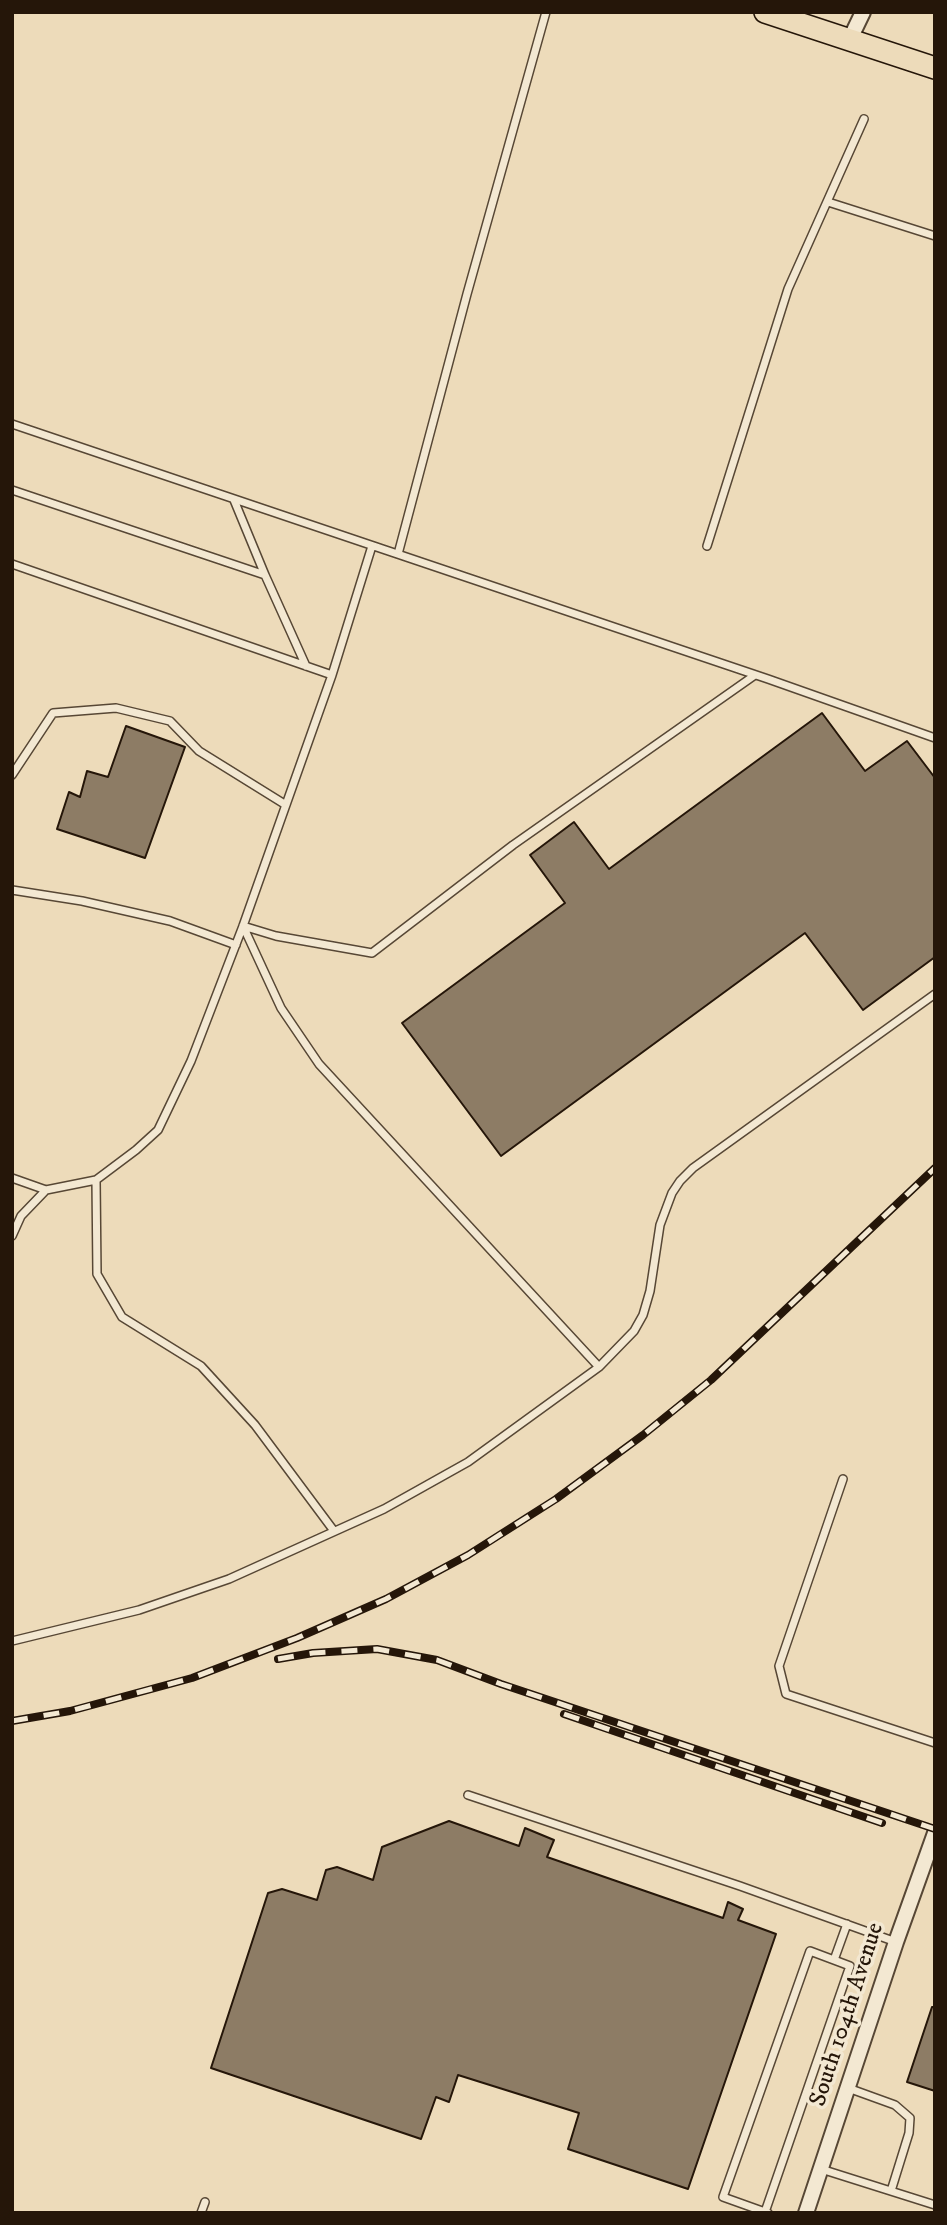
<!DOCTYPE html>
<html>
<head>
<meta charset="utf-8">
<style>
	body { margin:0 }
	#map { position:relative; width:947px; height:2225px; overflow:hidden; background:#eddbba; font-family:"IM FELL DW Pica",serif }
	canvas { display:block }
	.frame { position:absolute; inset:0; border:14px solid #251609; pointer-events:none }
</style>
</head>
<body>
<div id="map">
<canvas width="947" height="2225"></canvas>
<div class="frame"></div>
</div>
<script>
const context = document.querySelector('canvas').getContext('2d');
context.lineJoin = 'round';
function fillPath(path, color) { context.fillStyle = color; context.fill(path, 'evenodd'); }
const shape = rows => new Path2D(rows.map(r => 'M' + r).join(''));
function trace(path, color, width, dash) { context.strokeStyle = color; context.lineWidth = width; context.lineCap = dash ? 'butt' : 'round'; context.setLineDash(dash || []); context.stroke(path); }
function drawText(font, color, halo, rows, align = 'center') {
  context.font = font + ' "IM FELL DW Pica",serif'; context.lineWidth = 7; context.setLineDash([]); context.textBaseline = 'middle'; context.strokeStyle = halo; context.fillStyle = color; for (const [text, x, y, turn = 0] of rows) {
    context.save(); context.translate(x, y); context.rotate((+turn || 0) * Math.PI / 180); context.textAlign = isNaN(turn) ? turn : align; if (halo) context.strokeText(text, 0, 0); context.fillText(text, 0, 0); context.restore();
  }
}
const building = shape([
	[822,713,865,771,907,741,935,778,935,957,863,1010,805,933,501,1156,402,1023,565,903,530,855,574,822,609,869,822,713],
	[126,726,185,747,145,858,57,829,69,792,80,797,87,771,108,777,126,726],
	[449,1821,519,1846,525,1828,554,1840,547,1857,723,1918,728,1902,743,1909,738,1920,776,1934,688,2189,568,2149,579,2113,458,2075,449,2102,436,2097,421,2139,211,2068,268,1893,282,1889,317,1900,326,1870,337,1867,373,1880,382,1847,449,1821],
	[932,2007,935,2007,935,2091,907,2082,932,2007]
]);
const lane = shape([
	[828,202,935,236],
	[12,424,768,679,935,738],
	[12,490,265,575,234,500],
	[372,546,332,675,243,926,276,936,372,953,513,845,755,675],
	[707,546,788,289,864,119],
	[398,554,467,294,546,12],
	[12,564,332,675],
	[265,575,306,666],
	[12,775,53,713,116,708,170,721,199,751,286,805],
	[12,890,82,901,170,921,236,945],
	[243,926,281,1008,319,1064,599,1367,634,1331,643,1315,650,1291,660,1225,672,1193,680,1181,693,1168,935,994],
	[12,1178,46,1190],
	[96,1180,97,1274,122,1317,201,1366,255,1425,334,1531],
	[12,1236,21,1216,46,1190,96,1180,136,1150,158,1130,191,1061,243,926],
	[843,1479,779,1666,786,1694,935,1743],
	[12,1641,139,1610,229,1579,384,1509,468,1462,599,1367],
	[468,1795,740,1886,896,1942],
	[834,1960,847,1924],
	[848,2088,895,2105,910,2118,909,2133,891,2191],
	[821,2169,935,2205],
	[765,2212,850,1966,810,1951,723,2197,765,2212,768,2213],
	[201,2213,205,2202]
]);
const street = shape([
	[850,39,863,12],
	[806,2213,896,1942,935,1833]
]);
const primary = shape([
	[765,12,935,68]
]);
const rail = shape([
	[278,1659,313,1653,377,1649,437,1660,501,1684,935,1829],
	[564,1714,882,1823],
	[12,1721,70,1711,192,1678,297,1638,386,1599,468,1555,556,1499,643,1435,711,1380,935,1168]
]);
const streetNames = [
	["South 104th Avenue",848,2015,-72]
];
fillPath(building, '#8d7c65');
trace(building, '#251609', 2);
trace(lane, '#574735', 10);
trace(street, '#574735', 18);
trace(primary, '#251609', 24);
trace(lane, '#f3e8d2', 7);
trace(street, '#f3e8d2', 14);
trace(primary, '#eddbba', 21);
trace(rail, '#251609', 8);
trace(rail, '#f3e8d2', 5, [16]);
drawText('24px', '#251609', '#f3e8d2', streetNames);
</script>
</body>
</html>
